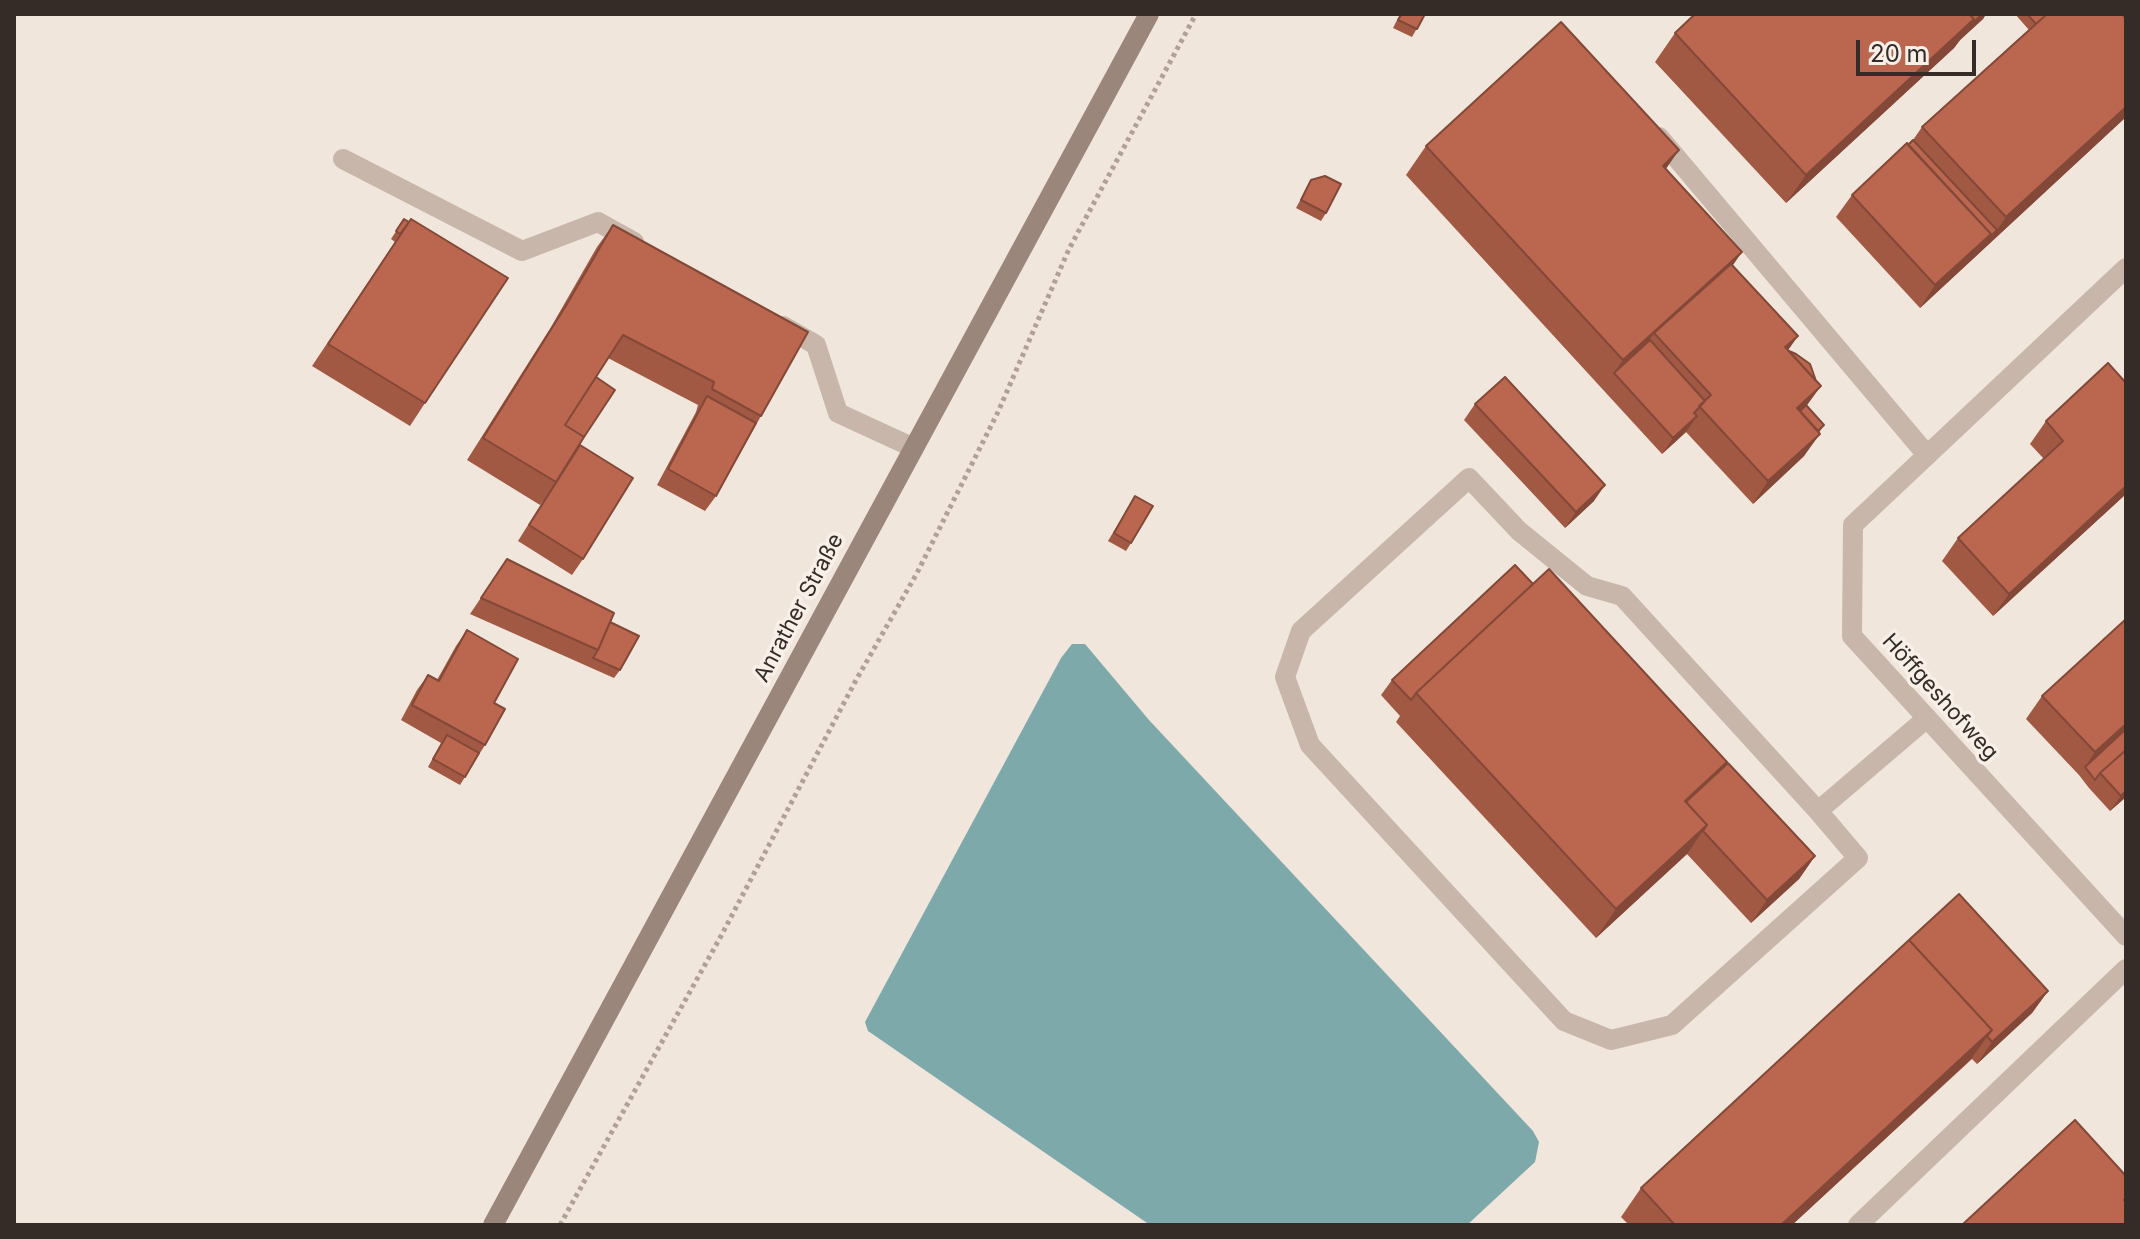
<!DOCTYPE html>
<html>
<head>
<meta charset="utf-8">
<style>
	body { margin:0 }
	#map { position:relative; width:2140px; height:1239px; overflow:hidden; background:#f0e6dc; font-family:Inter,sans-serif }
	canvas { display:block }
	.frame { position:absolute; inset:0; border:16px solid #352c28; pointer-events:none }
	.scale { position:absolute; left:1856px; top:40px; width:120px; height:36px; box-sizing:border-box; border:4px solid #352c28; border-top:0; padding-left:10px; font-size:24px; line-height:28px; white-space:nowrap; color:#352c28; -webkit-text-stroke:6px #f8f0e8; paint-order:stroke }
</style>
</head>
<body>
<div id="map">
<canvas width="2140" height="1239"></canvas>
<div class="frame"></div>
<div class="scale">20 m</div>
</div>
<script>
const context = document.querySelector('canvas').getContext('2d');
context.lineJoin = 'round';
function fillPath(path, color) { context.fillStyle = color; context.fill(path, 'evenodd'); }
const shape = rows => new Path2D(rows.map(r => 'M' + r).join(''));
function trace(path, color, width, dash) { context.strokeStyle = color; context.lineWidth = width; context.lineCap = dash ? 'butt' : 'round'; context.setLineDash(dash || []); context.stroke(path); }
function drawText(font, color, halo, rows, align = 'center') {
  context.font = font + ' Inter,sans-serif'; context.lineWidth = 7; context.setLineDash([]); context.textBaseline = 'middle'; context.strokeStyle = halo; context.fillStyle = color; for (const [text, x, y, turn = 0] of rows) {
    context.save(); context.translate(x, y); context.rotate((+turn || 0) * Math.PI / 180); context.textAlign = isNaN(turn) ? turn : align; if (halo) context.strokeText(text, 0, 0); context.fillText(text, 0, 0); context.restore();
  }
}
const water = shape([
	[1072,644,1085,644,1149,720,1533,1131,1539,1142,1535,1162,1467,1225,1150,1225,868,1031,865,1022,1061,658]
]);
const path = shape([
	[560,1225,721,936,855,682,917,573,998,412,1069,249,1196,14]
]);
const lane = shape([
	[1659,137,1927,455],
	[343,159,522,251,598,222,634,242],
	[783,326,816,345,838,413,914,448],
	[1818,811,1622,596,1587,586,1519,531,1469,478,1301,631,1285,677,1310,745,1564,1021,1611,1040,1672,1025,1858,858,1818,811,1927,718],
	[1858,1225,2126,969]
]);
const street = shape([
	[2126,268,1853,525,1852,636,2126,936]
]);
const secondary = shape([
	[493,1225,1149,14]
]);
const wall = shape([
	[1400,14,1425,14,1412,37,1393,28],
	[1695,14,1986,14,1983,19,1960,40,1954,48,1786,203,1655,62,1675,33],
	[2015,14,2122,14,2126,19,2126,117,1920,308,1836,217,1852,195,1913,140,1922,127,2029,30],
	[1426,146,1666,169,1732,266,1788,350,1807,406,1824,425,1804,456,1753,504,1686,432,1662,454,1406,175],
	[1311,180,1326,213,1321,221,1296,208],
	[404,219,425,403,410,426,312,366,395,242,391,239],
	[613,225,761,416,716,496,705,511,657,485,696,412,698,405,608,358,596,377,580,445,583,559,572,575,518,541,543,501,540,505,467,460,551,327,597,247],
	[2126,383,2126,494,1993,616,1942,561,1958,538,2044,459,2030,444,2046,421],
	[1475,404,1594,501,1565,528,1464,420],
	[1135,496,1131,543,1126,551,1108,541],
	[507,559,610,622,620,670,614,678,470,614],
	[1533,584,1815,856,1799,879,1751,923,1687,854,1596,938,1396,722,1400,716,1381,695,1392,680],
	[2126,619,2126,797,2110,811,2089,788,2079,775,2026,719,2042,696],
	[467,630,494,703,485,745,460,785,428,767,441,743,401,720,417,690,428,675,437,680,456,646],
	[2048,991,2032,1013,1977,1064,1972,1059,1792,1225,1629,1225,1621,1217,1641,1188]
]);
const shadedWall = shape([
	[1982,14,1986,14,1983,19,1960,40,1954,48,1786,203,1806,175,1974,19],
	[2126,107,2126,117,1920,308,1935,285,1991,234,1997,230,2006,217],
	[1679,150,1659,179,1663,166],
	[1742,252,1722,281,1654,333,1639,356,1614,373,1623,360],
	[1798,336,1782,359,1785,347],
	[1821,386,1805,408,1788,424,1797,408],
	[1697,416,1686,432,1662,454,1673,438],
	[1820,434,1804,456,1753,504,1768,481],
	[1605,485,1594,501,1565,528,1576,512],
	[2126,486,2126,494,1993,616,2009,594],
	[2126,724,2126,732,2085,767,2095,752],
	[2126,791,2126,797,2110,811,2121,796],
	[1707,825,1687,854,1596,938,1616,909],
	[1815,856,1799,879,1751,923,1767,900],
	[2048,991,2032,1013,1977,1064,1992,1042],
	[1992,1030,1971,1059,1792,1225,1781,1225]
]);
const building = shape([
	[1402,14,1425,14,1417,29,1398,20,1402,14],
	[1695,14,1969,14,1974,19,1806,175,1675,33,1695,14],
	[1969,14,1982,14,1971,25,1974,19,1969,14],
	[2027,14,2047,14,2036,24,2027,14],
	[2047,14,2122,14,2126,19,2126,107,2006,217,1922,127,2047,14],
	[1561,22,1679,150,1663,166,1742,252,1623,360,1426,146,1561,22],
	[1913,140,1997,230,1986,241,1991,234,1908,145,1913,140],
	[1907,143,1991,234,1935,285,1852,195,1907,143],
	[1325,176,1341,184,1326,213,1301,200,1311,180,1325,176],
	[404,219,409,222,400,234,396,231,404,219],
	[411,219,508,278,425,403,328,344,411,219],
	[613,225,808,332,761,416,712,389,714,382,623,335,565,425,584,437,556,482,483,438,567,304,613,225],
	[1731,264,1798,336,1785,347,1821,386,1797,408,1820,434,1768,481,1699,406,1711,395,1654,333,1731,264],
	[1650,340,1705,401,1694,413,1697,416,1673,438,1614,373,1650,340],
	[1789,351,1796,354,1810,364,1816,381,1789,351],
	[2108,363,2126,383,2126,486,2009,594,1958,538,2063,441,2046,421,2108,363],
	[596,377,615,390,584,437,565,425,596,377],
	[1505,377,1605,485,1576,512,1475,404,1505,377],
	[707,396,756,423,716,496,668,469,707,396],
	[1806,405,1824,425,1818,431,1800,411,1806,405],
	[580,445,633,478,583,559,529,525,580,445],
	[1135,496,1153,506,1131,543,1114,533,1135,496],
	[507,559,614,613,598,650,481,598,507,559],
	[1515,565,1533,584,1416,693,1411,700,1392,680,1515,565],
	[1549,569,1727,762,1685,801,1707,825,1616,909,1416,693,1549,569],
	[2126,619,2126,724,2095,752,2042,696,2126,619],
	[610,622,639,636,620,670,593,658,598,650,610,622],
	[467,630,518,659,494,703,505,709,485,745,412,705,428,675,439,681,467,630],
	[2126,729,2126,750,2100,773,2095,780,2085,767,2126,729],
	[447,735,479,753,465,777,433,759,447,735],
	[2126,750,2126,791,2121,796,2100,773,2126,750],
	[1728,763,1815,856,1767,900,1703,831,1707,825,1686,802,1728,763],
	[1959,894,2048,991,1992,1042,1987,1036,1992,1030,1909,940,1959,894],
	[1909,940,1992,1030,1781,1225,1675,1225,1641,1188,1909,940],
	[2075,1120,2126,1176,2126,1197,2124,1200,2126,1202,2126,1225,1962,1225,2075,1120]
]);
const streetNames = [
	["Anrather Straße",799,608,-62],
	["Höffgeshofweg",1940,697,48]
];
fillPath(water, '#7ea9aa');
trace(path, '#b2a094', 5, [4, 4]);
trace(lane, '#c7b6a9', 20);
trace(street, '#c7b6a9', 20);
trace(secondary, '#9a867b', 20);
fillPath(wall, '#a15944');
fillPath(shadedWall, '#834837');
fillPath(building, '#bb674f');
trace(building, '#834837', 2);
drawText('22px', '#352c28', '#f8f0e8', streetNames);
</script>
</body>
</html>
